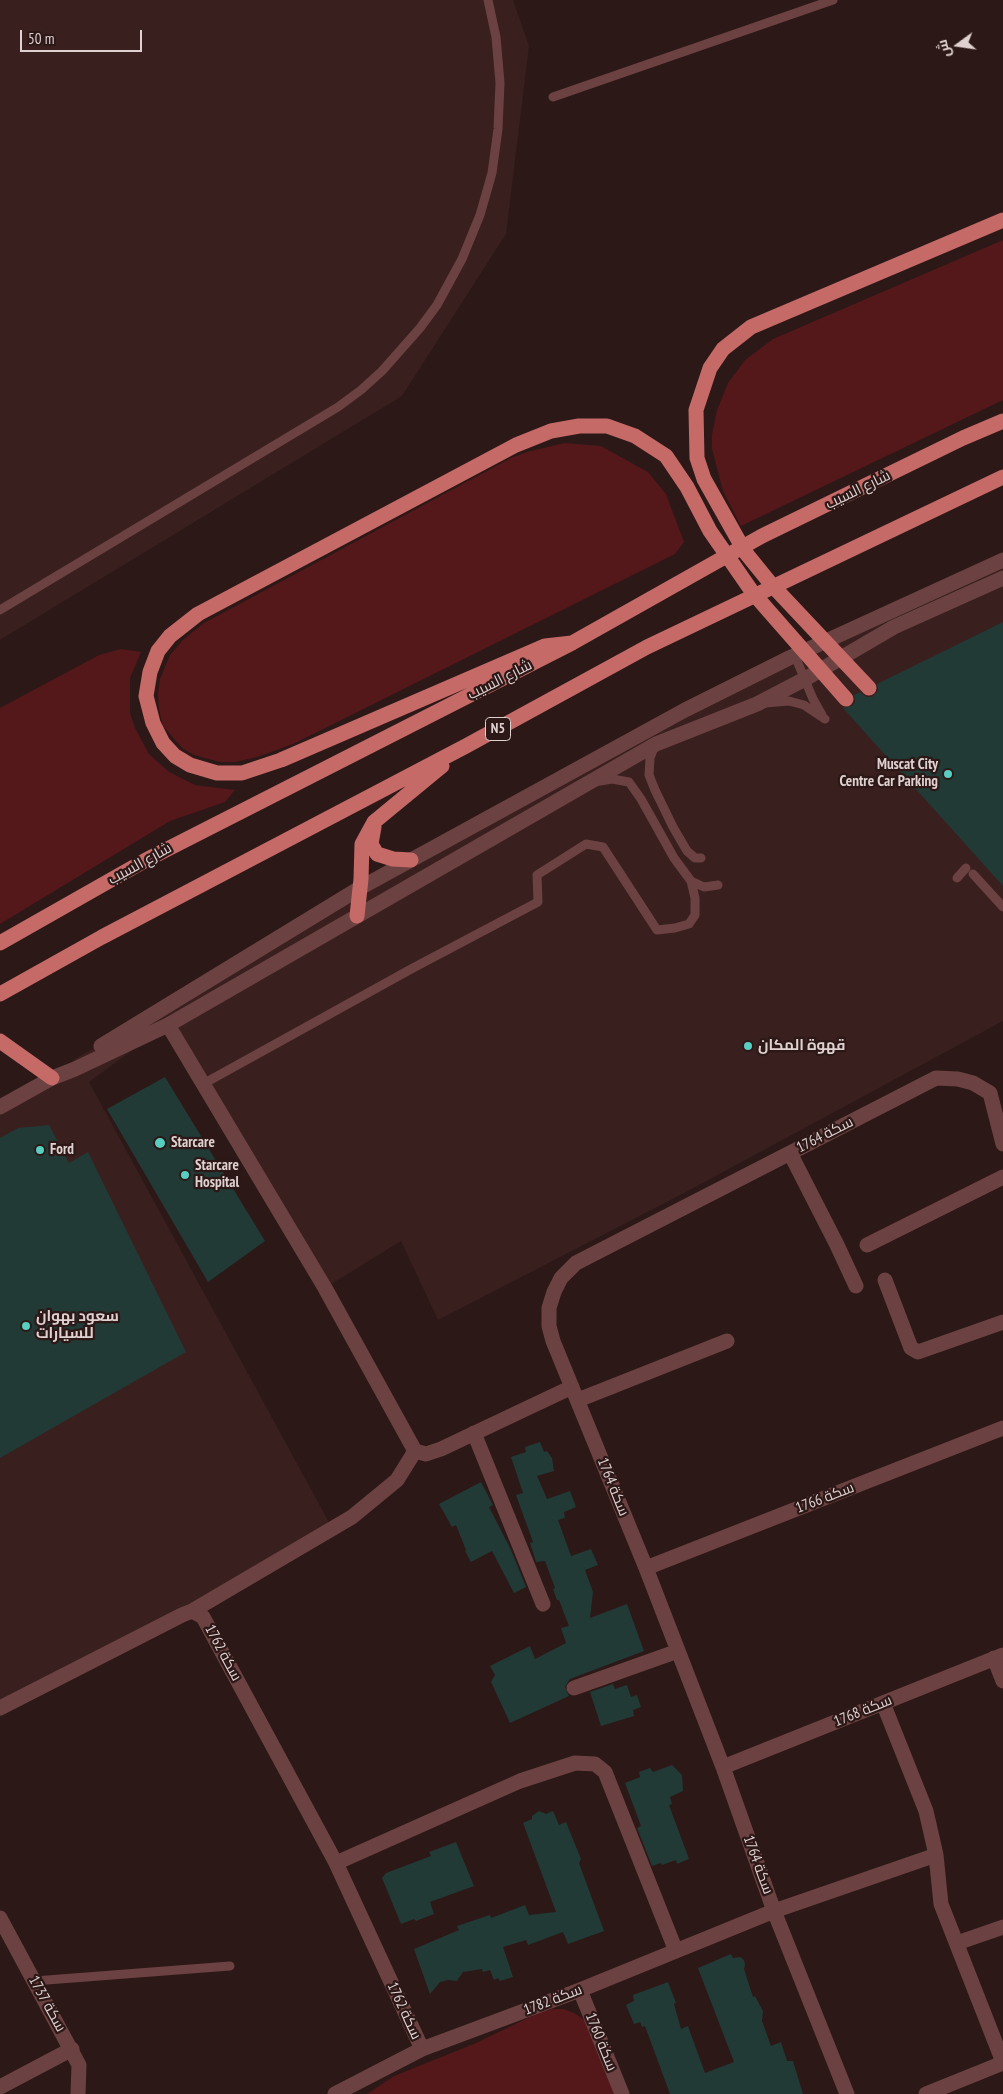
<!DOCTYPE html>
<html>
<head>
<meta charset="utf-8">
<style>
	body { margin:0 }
	#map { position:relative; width:1003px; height:2094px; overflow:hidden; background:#2c1817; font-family:"PT Sans Narrow",Cairo,sans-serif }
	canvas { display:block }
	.north { position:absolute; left:933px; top:20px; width:50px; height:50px; -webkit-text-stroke:4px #2c1817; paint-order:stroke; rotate:256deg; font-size:14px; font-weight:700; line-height:20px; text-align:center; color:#dfd1d0 }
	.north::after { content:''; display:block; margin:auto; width:18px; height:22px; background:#dfd1d0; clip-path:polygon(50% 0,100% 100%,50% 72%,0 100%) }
	.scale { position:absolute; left:20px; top:30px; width:122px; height:22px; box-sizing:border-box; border:2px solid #dfd1d0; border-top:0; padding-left:6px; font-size:15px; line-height:18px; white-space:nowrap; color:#dfd1d0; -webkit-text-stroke:4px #2c1817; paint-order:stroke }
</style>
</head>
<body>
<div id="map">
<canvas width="1003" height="2094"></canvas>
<div class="north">ش</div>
<div class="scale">50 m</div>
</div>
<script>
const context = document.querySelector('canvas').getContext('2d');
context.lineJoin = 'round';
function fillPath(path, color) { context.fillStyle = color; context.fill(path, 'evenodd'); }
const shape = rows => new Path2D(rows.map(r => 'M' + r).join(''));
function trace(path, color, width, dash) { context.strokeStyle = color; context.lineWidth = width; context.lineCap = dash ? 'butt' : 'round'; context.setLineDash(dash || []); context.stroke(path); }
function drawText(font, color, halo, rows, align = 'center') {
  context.font = font + ' "PT Sans Narrow",Cairo,sans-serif'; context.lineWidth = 4.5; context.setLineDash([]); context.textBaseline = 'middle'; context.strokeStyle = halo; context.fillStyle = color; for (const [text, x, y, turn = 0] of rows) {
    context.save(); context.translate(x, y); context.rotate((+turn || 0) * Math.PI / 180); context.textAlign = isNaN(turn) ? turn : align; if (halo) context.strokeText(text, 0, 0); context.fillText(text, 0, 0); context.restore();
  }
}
const built = shape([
	[0,0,513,0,529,46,506,234,402,396,0,640],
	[1003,560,1003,1021,686,1192,438,1320,401,1241,325,1288,167,1025,89,1082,330,1524,192,1611,0,1708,0,1107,52,1078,75,1059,685,710]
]);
const green = shape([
	[1003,240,1003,400,741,526,723,491,712,449,712,434,717,410,728,383,745,360,773,339],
	[564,443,601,446,648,472,666,494,684,542,675,554,293,744,257,757,235,762,220,762,194,755,182,748,163,726,159,709,158,693,160,679,170,655,183,640,204,623,511,458,527,452],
	[121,649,141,652,130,678,130,713,135,728,149,754,169,772,195,785,235,790,225,802,170,821,0,924,0,708,99,655],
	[553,2009,564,2009,574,2013,585,2020,616,2094,367,2094,394,2076,476,2043,540,2012]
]);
const building = shape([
	[1003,622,1003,886,843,708,852,706,855,702,854,695,860,692,866,697,872,697,878,691,877,684],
	[165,1077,265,1241,208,1282,107,1109],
	[49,1125,69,1163,88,1152,186,1352,0,1458,0,1138,18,1128],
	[540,1442,544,1452,547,1451,552,1458,554,1471,537,1476,547,1499,570,1491,576,1507,564,1512,565,1518,558,1520,571,1556,591,1549,598,1565,585,1570,593,1592,590,1618,627,1604,644,1651,570,1679,565,1687,569,1696,510,1723,491,1682,495,1675,490,1666,530,1646,535,1659,566,1643,561,1628,569,1626,559,1600,557,1600,553,1589,555,1588,545,1561,536,1562,530,1543,533,1542,516,1495,523,1493,511,1457,526,1452,525,1447],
	[481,1482,493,1505,489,1507,511,1550,526,1587,514,1593,492,1551,471,1562,465,1551,466,1550,456,1525,452,1527,439,1504],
	[613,1684,615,1689,627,1685,631,1697,637,1695,641,1707,633,1710,634,1716,601,1726,590,1692],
	[672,1765,682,1775,683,1791,670,1797,672,1804,669,1805,689,1859,677,1864,676,1860,662,1865,661,1863,652,1866,637,1828,641,1826,625,1783,640,1777,639,1772,650,1768,653,1772],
	[539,1811,546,1814,553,1811,559,1825,566,1822,581,1859,579,1863,604,1931,568,1944,563,1932,528,1945,526,1940,503,1947,513,1977,500,1981,498,1978,494,1980,490,1970,483,1972,482,1969,463,1972,457,1981,448,1980,440,1982,430,1994,414,1949,459,1930,457,1926,490,1915,491,1918,525,1905,529,1915,556,1912,523,1823,532,1819,532,1816],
	[456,1842,474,1886,430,1902,434,1914,416,1921,414,1919,401,1924,382,1878,386,1873,431,1856,429,1852],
	[731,1954,733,1958,740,1957,744,1960,745,1965,744,1969,753,1997,755,1996,763,2011,762,2021,771,2046,781,2042,787,2061,793,2061,803,2094,670,2094,645,2026,642,2027,640,2022,634,2024,626,2005,634,2001,633,1995,668,1982,676,2003,674,2004,681,2029,688,2026,705,2073,734,2062,698,1968]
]);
const service = shape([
	[553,97,833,0],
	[0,610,338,407,361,390,382,371,420,328,437,305,462,259,480,215,492,173,498,129,500,83,496,37,488,0],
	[795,656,813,699,822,715],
	[765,703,789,701,804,705,825,719],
	[655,745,650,758,649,775,655,790,673,827,687,851,695,858,701,858],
	[600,781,612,779,629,782,641,799,674,858,691,881,704,887,718,885],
	[973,874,1003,907],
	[957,878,966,868],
	[203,1084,413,968,538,902,537,875,586,844,603,847,657,930,675,928,689,924,695,915,695,898,691,881],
	[34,1981,230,1966]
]);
const minor = shape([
	[168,1025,325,1288,415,1451,426,1454,441,1449,572,1387],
	[790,1153,837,1245,856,1286],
	[867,1245,1003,1177],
	[885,1280,911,1348,918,1352,1003,1322],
	[578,1400,727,1341],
	[474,1433,543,1604],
	[646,1568,1003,1428],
	[192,1611,352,1517,397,1480,415,1451],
	[994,1658,1003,1681],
	[574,1688,678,1651],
	[883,1703,926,1811,936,1855,941,1904,1003,2062],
	[0,1708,182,1615,192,1611,203,1617,336,1863,422,2049],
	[723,1767,1003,1655],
	[336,1863,520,1781,575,1763,595,1764,605,1772,676,1951],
	[957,1943,1003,1927],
	[580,1990,622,2094],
	[0,2087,72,2049],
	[335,2094,422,2049,580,1990,774,1911,936,1855],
	[847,2094,774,1911,723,1767,646,1568,553,1341,549,1326,549,1308,554,1292,561,1278,576,1263,936,1078,958,1079,973,1083,990,1093,1003,1144],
	[926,2094,1003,2063]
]);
const tertiary = shape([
	[101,1046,360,888,685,710,789,658,1003,560],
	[0,1107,52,1078,75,1069,168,1025,656,744,757,704,805,679,894,627,1003,578],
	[0,1918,79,2065,78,2094]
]);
const trunk = shape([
	[572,643,545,646,281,760,242,773,217,773,190,765,175,756,163,743,153,723,146,696,150,672,158,651,170,636,198,614,516,445,551,431,579,426,607,426,635,436,666,456,687,487,710,531,753,593,846,699],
	[869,688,771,584,745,552,704,479,697,458,696,410,710,368,723,349,751,327,1003,220],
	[374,827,371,844,377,854,393,859,411,860],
	[357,916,361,879,362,844,374,822,442,766],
	[0,943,146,860,572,643,762,536,963,438,1003,421],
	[0,994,102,937,466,746,647,647,1003,477],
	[0,1041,52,1078]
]);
const markers = [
	[948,774,5,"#58cec0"],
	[748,1046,5,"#58cec0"],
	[160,1143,6,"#58cec0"],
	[40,1150,5,"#58cec0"],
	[185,1175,5,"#58cec0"],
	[26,1326,5,"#58cec0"]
];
const shields = [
	[498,729,25]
];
const shieldNames = [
	["N5",498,729]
];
const streetNames = [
	["شارع السيب",858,490,-26],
	["شارع السيب",500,680,-27],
	["شارع السيب",140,864,-29],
	["سكة 1764",825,1135,-27],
	["سكة 1764",613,1487,68],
	["سكة 1766",825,1498,-21],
	["سكة 1762",223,1653,62],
	["سكة 1768",863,1711,-22],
	["سكة 1764",758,1865,70],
	["سكة 1782",553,2000,-21],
	["سكة 1737",47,2004,61],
	["سكة 1762",404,2011,65],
	["سكة 1760",601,2042,68]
];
const poiNames = [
	["Muscat City",938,765,"right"],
	["Centre Car Parking",938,782,"right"],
	["قهوة المكان",758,1046],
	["Starcare",171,1143],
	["Ford",50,1150],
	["Starcare",195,1166],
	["Hospital",195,1183],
	["سعود بهوان",36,1317],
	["للسيارات",36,1334]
];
fillPath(built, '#391f1e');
fillPath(green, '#54171a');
fillPath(building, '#213a36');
trace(service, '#6b4241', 9);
trace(minor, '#6b4241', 15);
trace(tertiary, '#6b4241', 15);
trace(trunk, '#c66a68', 15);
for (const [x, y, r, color] of markers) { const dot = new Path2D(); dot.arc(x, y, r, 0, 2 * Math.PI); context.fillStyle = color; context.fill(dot); trace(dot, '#2c1817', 2); }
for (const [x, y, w] of shields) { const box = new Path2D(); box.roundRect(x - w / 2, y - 11.5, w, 23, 4); context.fillStyle = '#2c1817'; context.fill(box); trace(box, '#dfd1d0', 1); }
drawText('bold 14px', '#dfd1d0', null, shieldNames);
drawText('15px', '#dfd1d0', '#2c1817', streetNames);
drawText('bold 15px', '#dfd1d0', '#2c1817', poiNames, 'left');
</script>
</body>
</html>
